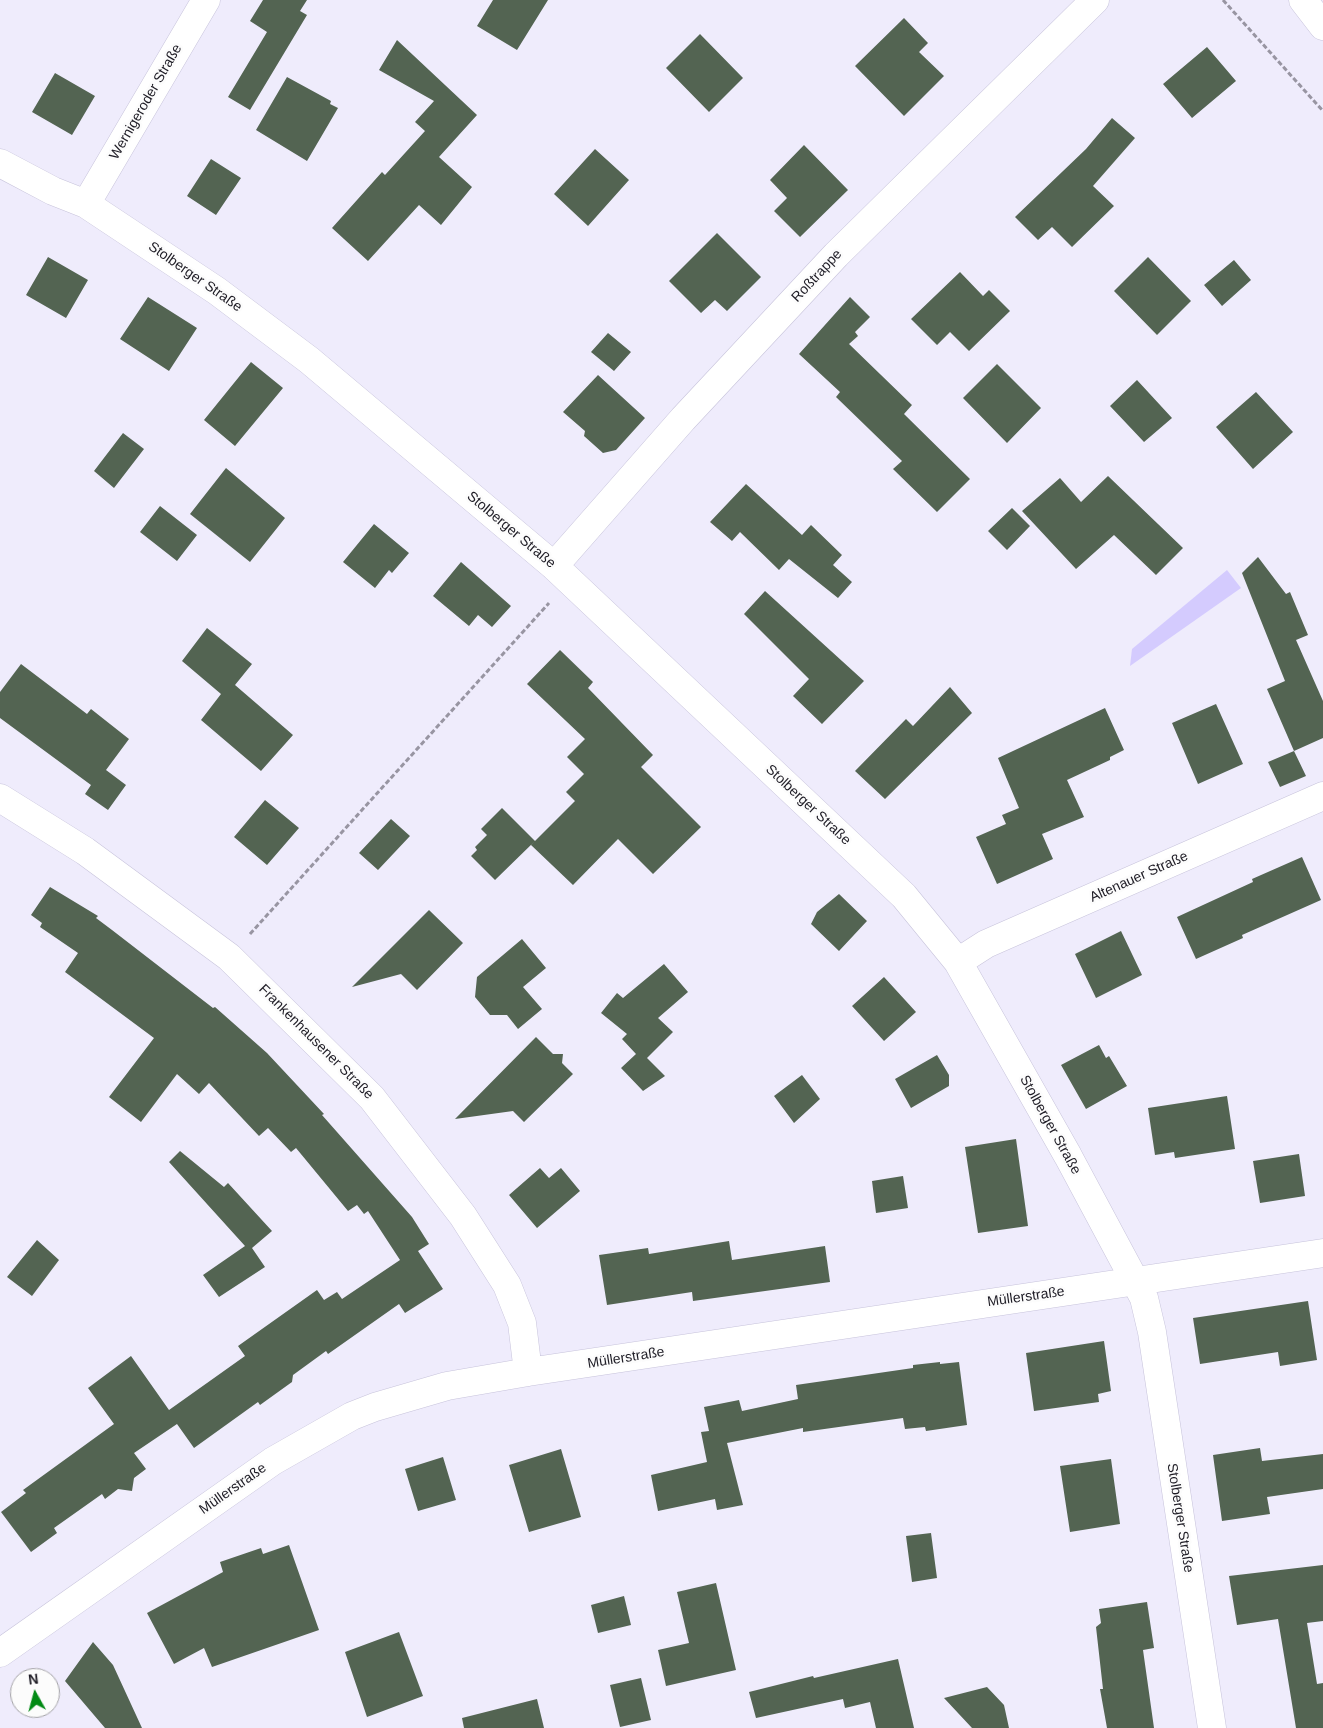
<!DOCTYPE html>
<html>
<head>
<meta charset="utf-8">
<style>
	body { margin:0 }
	#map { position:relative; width:1323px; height:1728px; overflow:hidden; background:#efecfc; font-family:Arial,sans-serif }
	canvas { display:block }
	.north { position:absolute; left:10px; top:1668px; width:50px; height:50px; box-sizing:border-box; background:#fcfcfc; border:1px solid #a3a2a6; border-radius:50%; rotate:353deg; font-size:14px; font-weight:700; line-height:20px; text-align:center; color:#1e1c25 }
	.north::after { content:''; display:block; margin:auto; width:18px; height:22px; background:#028a15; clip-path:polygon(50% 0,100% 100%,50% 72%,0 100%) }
</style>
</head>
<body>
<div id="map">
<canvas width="1323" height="1728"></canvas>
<div class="north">N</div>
</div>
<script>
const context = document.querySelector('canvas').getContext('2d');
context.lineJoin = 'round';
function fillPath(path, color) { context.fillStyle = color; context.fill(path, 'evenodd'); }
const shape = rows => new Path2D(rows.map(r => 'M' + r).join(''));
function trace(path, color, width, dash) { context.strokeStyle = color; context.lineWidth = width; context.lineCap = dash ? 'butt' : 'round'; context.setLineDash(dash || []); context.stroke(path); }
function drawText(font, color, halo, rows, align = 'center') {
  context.font = font + ' Arial,sans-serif'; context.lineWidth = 5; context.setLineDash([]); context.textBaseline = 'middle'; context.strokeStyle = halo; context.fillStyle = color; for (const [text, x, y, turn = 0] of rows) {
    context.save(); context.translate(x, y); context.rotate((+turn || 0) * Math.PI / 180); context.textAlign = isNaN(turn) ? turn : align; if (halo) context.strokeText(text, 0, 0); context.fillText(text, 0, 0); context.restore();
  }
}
const green = shape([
	[1227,570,1241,588,1130,666,1132,649]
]);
const building = shape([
	[263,0,307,0,300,11,307,15,250,110,228,97,267,32,250,21],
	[493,0,548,0,517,50,477,26],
	[904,18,928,43,919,52,944,76,904,116,855,66],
	[700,34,743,78,709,112,666,68],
	[397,40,477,115,439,157,472,187,441,225,419,205,368,261,332,228,382,172,385,175,425,131,415,122,434,101,379,70],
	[1207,47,1236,81,1192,118,1163,84],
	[55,73,95,96,72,135,32,112],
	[287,77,331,101,330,104,338,108,307,161,256,130],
	[1112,118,1135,138,1093,186,1114,206,1072,247,1052,227,1038,240,1015,217,1086,149],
	[804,145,848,190,800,237,774,211,787,198,770,180],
	[595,149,629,180,588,226,554,194],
	[211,159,241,178,216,215,187,196],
	[717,233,761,277,727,311,715,300,701,313,669,281],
	[48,257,88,280,66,318,26,295],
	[1148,257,1191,301,1157,335,1114,291],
	[1234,260,1251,280,1222,306,1204,285],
	[960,272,983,296,989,290,1010,311,969,351,950,332,937,345,911,319],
	[148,297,197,328,169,371,120,339],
	[850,297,870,317,855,332,858,336,849,344,912,405,904,414,970,479,937,512,893,469,902,461,836,397,840,392,799,354],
	[608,333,631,352,614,371,591,352],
	[251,362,283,388,235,446,204,420],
	[997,364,1041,408,1007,443,963,398],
	[598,375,645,418,616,450,603,453,584,436,585,431,563,412],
	[1137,380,1172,418,1144,442,1110,406],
	[1256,392,1293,432,1253,469,1216,427],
	[123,433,144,449,114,488,94,471],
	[226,468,285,518,250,562,190,514],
	[1108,476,1183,548,1156,575,1114,535,1076,569,1022,511,1060,478,1081,502],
	[746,484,802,535,811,525,842,555,833,565,852,582,838,598,789,559,779,570,740,532,732,541,710,522],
	[160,506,197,535,177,561,140,532],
	[1012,508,1030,526,1007,550,988,531],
	[374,524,409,553,392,573,389,570,375,588,343,562],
	[1258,557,1286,594,1290,592,1308,635,1296,640,1323,701,1323,738,1294,751,1267,689,1285,681,1242,573],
	[461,562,511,606,492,627,478,615,469,626,433,596],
	[765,591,864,681,822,724,793,696,809,679,744,614],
	[207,628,252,664,235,685,293,735,261,771,201,720,221,694,182,661],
	[560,650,593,682,588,688,653,755,641,767,701,827,653,874,618,839,573,885,531,845,575,801,566,792,584,774,567,757,585,739,527,684],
	[21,664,87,714,91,709,129,739,106,770,126,785,108,810,85,794,91,785,0,718,0,692],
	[950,687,972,713,885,799,855,771,906,719,913,726],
	[1216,704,1243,764,1198,784,1172,723],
	[1105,708,1124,750,1110,757,1110,760,1067,780,1084,817,1042,834,1053,859,997,884,976,837,1006,824,1002,815,1019,808,998,758],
	[1294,751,1306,776,1280,787,1268,762],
	[265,800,299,828,267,865,234,837],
	[502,808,535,841,495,880,471,856,477,850,475,847,487,835,481,829],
	[391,819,410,836,378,870,359,853],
	[1302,857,1321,900,1242,935,1243,938,1196,959,1177,917,1253,882,1252,879],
	[50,887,98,916,96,918,112,930,213,1008,215,1007,267,1053,324,1114,322,1115,412,1217,429,1244,418,1251,443,1289,405,1313,399,1304,328,1354,326,1351,293,1375,292,1382,260,1405,258,1402,194,1448,177,1424,134,1453,146,1469,134,1478,132,1491,118,1489,105,1499,102,1494,54,1528,57,1533,31,1552,1,1512,26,1493,23,1490,114,1424,88,1388,131,1356,169,1410,245,1356,238,1346,317,1290,324,1300,337,1292,342,1299,400,1260,368,1211,364,1214,357,1205,348,1211,296,1148,291,1152,268,1128,259,1136,209,1083,199,1094,177,1074,141,1122,109,1097,154,1038,65,972,78,953,40,927,42,923,31,915],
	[839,894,867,921,839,951,811,924,817,912],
	[429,910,463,943,417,990,401,974,352,987],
	[1121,931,1142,975,1096,998,1075,954],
	[522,939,546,968,523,987,542,1009,518,1029,507,1015,490,1015,475,997,477,977],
	[664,964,688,992,658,1018,673,1032,647,1058,665,1076,643,1091,621,1068,636,1054,622,1039,627,1034,601,1013,617,993,623,998],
	[884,977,916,1012,884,1041,852,1006],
	[536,1037,553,1054,563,1054,562,1063,573,1074,524,1122,513,1111,455,1119],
	[1099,1045,1106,1058,1109,1056,1127,1086,1086,1109,1061,1065],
	[937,1055,949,1075,949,1086,911,1108,895,1079],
	[802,1075,820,1099,794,1123,774,1096],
	[1227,1096,1235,1149,1175,1158,1174,1152,1155,1155,1148,1108],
	[1016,1139,1028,1226,978,1233,965,1147],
	[180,1151,224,1187,228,1183,272,1231,252,1248,265,1267,219,1297,203,1275,245,1246,169,1162],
	[1299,1154,1305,1196,1260,1203,1253,1161],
	[540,1168,549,1178,561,1168,580,1191,537,1228,509,1195],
	[903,1176,908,1208,876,1213,872,1181],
	[37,1240,59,1260,32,1296,7,1277],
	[729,1241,732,1260,825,1246,830,1282,693,1301,692,1292,607,1305,599,1255,648,1248,649,1254],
	[1308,1301,1317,1360,1280,1366,1278,1352,1200,1364,1193,1318],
	[1104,1341,1111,1391,1098,1394,1099,1402,1034,1411,1026,1353],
	[940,1362,940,1364,959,1362,967,1425,926,1431,925,1427,905,1429,903,1418,803,1432,803,1428,727,1443,743,1505,717,1510,715,1499,658,1511,651,1475,707,1462,701,1432,709,1431,704,1407,739,1400,742,1411,798,1399,796,1385,913,1368,913,1365],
	[1260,1448,1262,1461,1323,1454,1323,1489,1267,1497,1270,1514,1222,1521,1213,1455],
	[561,1449,581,1517,529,1532,509,1465],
	[443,1457,456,1500,418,1511,405,1469],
	[1111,1459,1120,1524,1070,1532,1060,1466],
	[931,1533,937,1578,912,1582,906,1536],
	[289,1545,319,1630,212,1667,204,1648,174,1664,147,1613,223,1572,220,1562,261,1548,263,1554],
	[1323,1565,1323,1621,1307,1623,1317,1684,1323,1683,1323,1728,1296,1728,1278,1619,1237,1625,1229,1576],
	[716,1583,736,1670,666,1686,658,1650,689,1643,677,1592],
	[624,1596,631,1625,598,1633,591,1605],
	[1147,1602,1154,1648,1143,1650,1154,1728,1107,1728,1100,1689,1103,1689,1096,1627,1101,1623,1099,1609],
	[399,1632,423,1696,367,1717,345,1652],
	[93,1642,113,1665,142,1728,105,1728,65,1681],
	[898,1659,914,1728,876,1728,870,1702,845,1708,843,1699,756,1718,749,1692,813,1676,814,1678],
	[641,1678,651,1720,620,1727,610,1685],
	[987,1687,1004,1705,1009,1728,972,1728,944,1698],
	[537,1699,544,1728,464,1728,462,1718]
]);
const path = shape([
	[1223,0,1323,111],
	[250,934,549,603]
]);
const minor = shape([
	[1303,0,1323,26],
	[0,163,53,191,86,204,217,291,309,360,554,566,904,896,958,962,1068,1156,1144,1298,1152,1332,1212,1728],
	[86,204,206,0],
	[554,566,683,419,836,255,1095,0],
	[0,798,85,851,229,957,372,1098,463,1216,507,1285,522,1323,528,1372],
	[958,962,986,944,1323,796],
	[0,1653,273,1461,352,1416,375,1407,447,1386,528,1372,1323,1253]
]);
const streetNames = [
	["Wernigeroder Straße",146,102,-60],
	["Roßtrappe",817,276,-47],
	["Stolberger Straße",195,277,35],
	["Stolberger Straße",511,530,40],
	["Stolberger Straße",808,805,43],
	["Altenauer Straße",1139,877,-24],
	["Frankenhausener Straße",316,1042,45],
	["Stolberger Straße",1050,1125,61],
	["Müllerstraße",1026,1297,-8],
	["Müllerstraße",626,1358,-9],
	["Müllerstraße",233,1489,-35],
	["Stolberger Straße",1180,1518,81]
];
fillPath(green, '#d4cbfe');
fillPath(building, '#536452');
trace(minor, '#c7c3db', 29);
trace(path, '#9895a2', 3, [5, 2.5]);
trace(minor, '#fff', 28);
drawText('14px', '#1e1c25', '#fcfcfc', streetNames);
</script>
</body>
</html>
